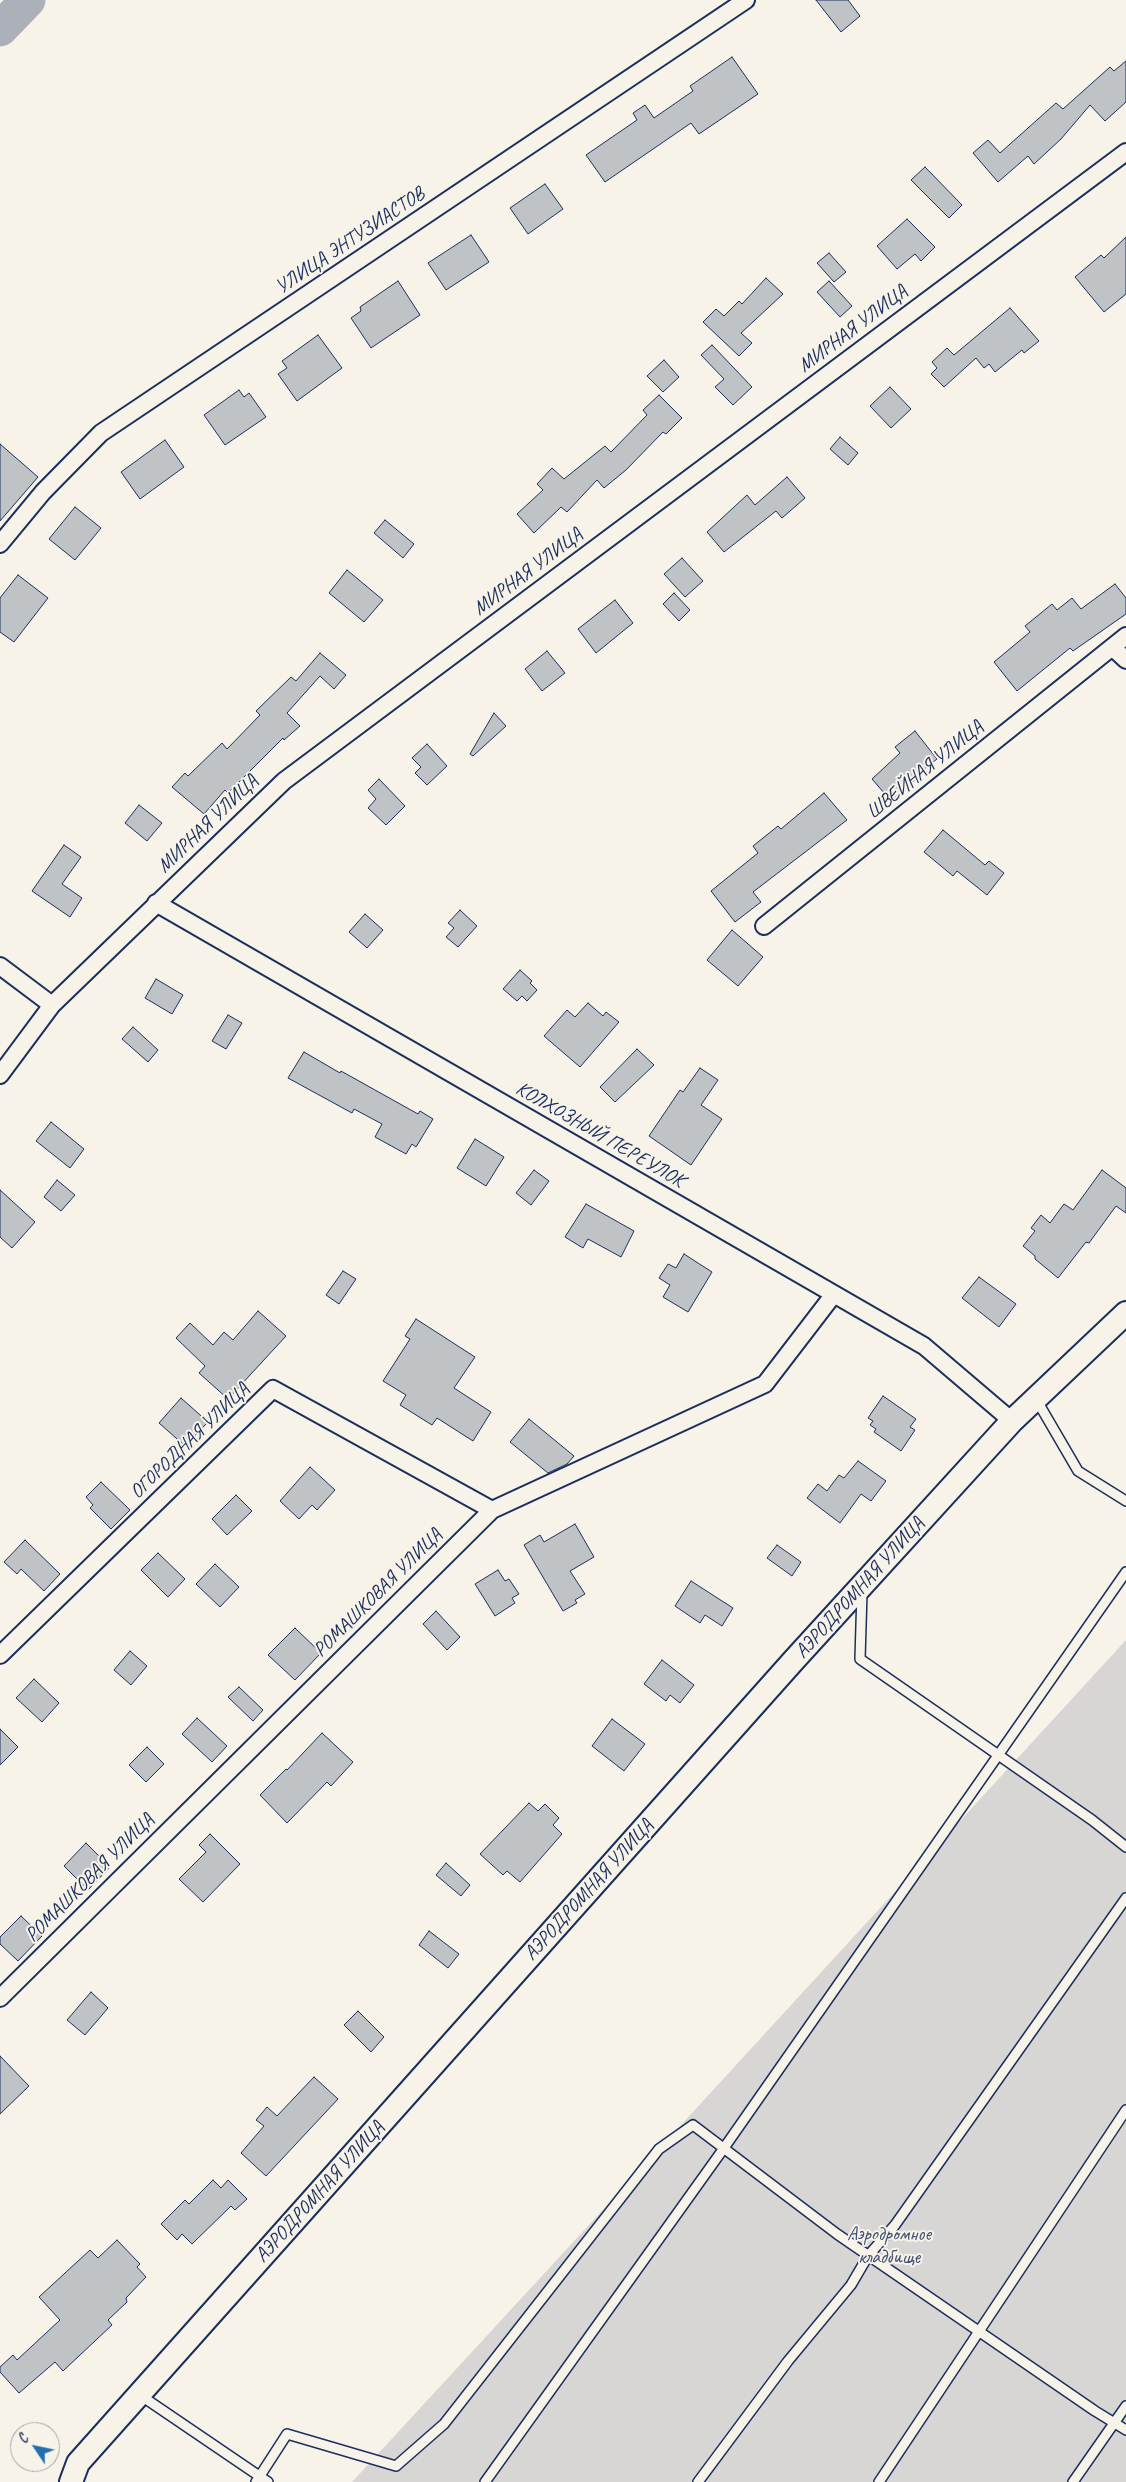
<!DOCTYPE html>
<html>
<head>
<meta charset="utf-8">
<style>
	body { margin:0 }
	#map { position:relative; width:1126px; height:2482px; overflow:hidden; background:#f7f3e8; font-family:Caveat,sans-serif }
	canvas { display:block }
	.north { position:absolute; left:10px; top:2422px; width:50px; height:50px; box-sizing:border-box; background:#f7f3e8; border:1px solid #9fa5b1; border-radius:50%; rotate:304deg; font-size:14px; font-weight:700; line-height:20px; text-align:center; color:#1b2f5e }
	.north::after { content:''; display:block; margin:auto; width:18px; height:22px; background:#1f6fb2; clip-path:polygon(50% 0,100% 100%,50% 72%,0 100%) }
</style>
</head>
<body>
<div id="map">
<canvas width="1126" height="2482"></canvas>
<div class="north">С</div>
</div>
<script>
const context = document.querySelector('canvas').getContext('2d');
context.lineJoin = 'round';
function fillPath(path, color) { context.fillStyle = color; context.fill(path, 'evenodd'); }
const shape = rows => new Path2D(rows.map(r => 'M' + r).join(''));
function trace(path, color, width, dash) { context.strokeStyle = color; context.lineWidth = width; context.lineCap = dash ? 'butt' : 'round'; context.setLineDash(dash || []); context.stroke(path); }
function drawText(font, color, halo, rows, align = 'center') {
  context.font = font + ' Caveat,sans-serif'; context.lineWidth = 4; context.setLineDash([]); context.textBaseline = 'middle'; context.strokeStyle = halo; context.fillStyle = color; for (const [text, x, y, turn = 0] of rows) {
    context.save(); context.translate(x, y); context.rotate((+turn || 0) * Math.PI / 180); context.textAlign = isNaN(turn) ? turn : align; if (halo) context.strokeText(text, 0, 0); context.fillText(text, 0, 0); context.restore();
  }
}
const green = shape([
	[1126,1640,1126,2482,352,2482,659,2149]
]);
const river = shape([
	[0,29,28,0]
]);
const building = shape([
	[816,0,848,0,860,16,841,32,816,0],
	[732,57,758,94,699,134,691,123,605,182,586,155,637,120,633,113,645,105,654,118,693,91,690,86,732,57],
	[1126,61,1126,102,1105,121,1090,105,1061,139,1034,164,1028,156,998,182,973,153,988,140,1000,153,1056,103,1063,109,1110,67,1114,71,1126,61],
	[925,167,962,205,949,218,911,180,925,167],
	[545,184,563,209,528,234,510,208,545,184],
	[907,219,935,247,921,261,915,254,897,269,877,246,907,219],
	[471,235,489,262,446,290,428,263,471,235],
	[1126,237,1126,294,1104,312,1075,277,1101,255,1104,258,1126,237],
	[829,253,846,272,834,282,817,263,829,253],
	[766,278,783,294,741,333,752,343,739,356,703,322,716,309,724,316,739,301,742,304,766,278],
	[398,281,420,315,371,348,351,318,361,311,360,307,398,281],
	[829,281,852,306,840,317,817,292,829,281],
	[1010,308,1039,341,1024,353,1022,350,995,372,989,364,984,368,976,358,944,387,931,374,937,368,932,362,947,348,954,355,1010,308],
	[318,335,342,368,297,401,278,374,287,368,282,361,318,335],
	[712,345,752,387,733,405,715,387,724,379,701,355,712,345],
	[664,360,679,377,663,392,647,376,664,360],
	[890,387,911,409,891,428,870,406,890,387],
	[239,390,244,397,249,393,266,417,225,445,204,415,239,390],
	[659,395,682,418,666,434,663,432,626,470,604,488,597,480,567,512,561,507,534,533,517,514,543,490,537,484,552,468,564,479,605,446,611,452,647,415,643,410,659,395],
	[840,437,858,453,848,465,830,449,840,437],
	[165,440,184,467,140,499,121,472,165,440],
	[0,444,38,477,0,521,0,444],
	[787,477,805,498,782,518,776,511,724,552,707,532,747,495,755,505,787,477],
	[75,507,101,528,75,560,49,539,75,507],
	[385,520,414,544,403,558,374,533,385,520],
	[682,558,703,581,685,597,664,574,682,558],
	[347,570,383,600,364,622,329,593,347,570],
	[18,575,48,598,14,642,0,632,0,598,18,575],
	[1115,584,1126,598,1126,614,1073,651,1070,648,1017,691,994,662,1030,632,1025,626,1052,604,1057,610,1072,598,1081,609,1115,584],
	[674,593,690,610,679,621,663,604,674,593],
	[615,600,633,623,596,653,578,629,615,600],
	[547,651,565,673,542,691,525,669,547,651],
	[320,653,346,675,334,689,320,676,287,713,300,726,284,740,283,738,228,793,225,790,204,814,172,787,185,773,188,776,222,743,227,749,260,715,256,711,291,677,296,681,320,653],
	[494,713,506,726,473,756,470,754,494,713],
	[915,731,937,759,914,777,916,779,891,801,872,779,900,753,895,747,915,731],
	[427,744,447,766,427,785,415,773,421,767,412,758,427,744],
	[379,779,405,806,386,825,368,808,376,799,368,790,379,779],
	[824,793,847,820,753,892,761,902,735,922,711,891,758,853,753,846,778,826,781,829,824,793],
	[139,805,162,823,147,841,125,823,139,805],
	[943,830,985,865,989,861,1004,873,987,895,957,871,953,876,924,852,943,830],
	[64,845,81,857,62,884,82,898,70,917,32,891,64,845],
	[460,910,477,926,458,947,446,937,454,928,448,923,460,910],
	[365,914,383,930,367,948,349,932,365,914],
	[732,930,763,957,738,986,707,960,732,930],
	[520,970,532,981,530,983,537,990,527,1001,522,996,517,1001,503,989,520,970],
	[156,979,183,995,172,1014,145,998,156,979],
	[588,1003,603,1016,606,1012,619,1022,580,1067,544,1036,567,1010,575,1017,588,1003],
	[228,1015,242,1023,226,1049,212,1041,228,1015],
	[133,1027,158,1050,148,1062,122,1039,133,1027],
	[637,1049,654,1065,615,1102,600,1087,637,1049],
	[304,1052,340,1073,341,1071,418,1114,420,1111,433,1119,416,1147,412,1144,406,1154,375,1137,382,1124,354,1109,352,1113,288,1078,304,1052],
	[700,1068,718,1080,701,1105,722,1119,691,1165,649,1136,680,1090,683,1092,700,1068],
	[51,1122,84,1149,70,1168,36,1141,51,1122],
	[475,1139,504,1157,486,1186,457,1168,475,1139],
	[534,1170,549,1181,531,1205,516,1193,534,1170],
	[1102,1170,1126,1188,1126,1213,1116,1206,1089,1243,1086,1242,1058,1278,1035,1259,1035,1256,1023,1246,1035,1231,1031,1228,1041,1215,1050,1223,1064,1204,1073,1210,1102,1170],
	[57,1180,75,1195,61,1211,44,1197,57,1180],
	[0,1190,35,1222,12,1248,0,1237,0,1190],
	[586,1204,634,1231,621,1257,588,1239,583,1248,565,1237,586,1204],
	[684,1254,712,1272,688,1312,663,1297,670,1285,659,1278,668,1264,676,1268,684,1254],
	[343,1271,356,1279,339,1304,326,1295,343,1271],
	[979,1277,1016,1304,999,1327,962,1298,979,1277],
	[258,1311,286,1336,228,1399,199,1373,205,1366,176,1338,190,1323,213,1345,224,1332,233,1340,258,1311],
	[416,1319,475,1357,454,1388,491,1412,473,1441,437,1418,432,1425,400,1405,406,1395,383,1381,410,1339,405,1336,416,1319],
	[883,1396,916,1419,910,1427,915,1430,901,1451,874,1432,876,1429,870,1425,873,1421,868,1418,883,1396],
	[181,1398,208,1422,185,1446,159,1423,181,1398],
	[529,1419,574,1456,567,1464,548,1473,510,1442,529,1419],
	[858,1461,886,1481,871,1501,861,1494,840,1523,807,1498,818,1484,827,1491,839,1475,844,1478,858,1461],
	[310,1467,335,1490,317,1510,312,1505,299,1519,280,1501,310,1467],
	[101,1482,130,1510,111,1529,90,1508,93,1505,86,1497,101,1482],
	[236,1495,252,1511,227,1535,212,1519,236,1495],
	[575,1524,594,1557,570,1571,585,1594,575,1600,577,1603,563,1611,524,1545,540,1535,544,1542,575,1524],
	[25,1540,60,1574,44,1591,21,1569,17,1574,4,1562,25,1540],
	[777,1545,801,1562,792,1576,767,1558,777,1545],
	[158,1553,185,1579,168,1597,141,1570,158,1553],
	[215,1564,239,1587,220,1607,196,1584,215,1564],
	[498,1570,505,1581,509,1579,519,1594,512,1598,515,1603,495,1616,475,1584,498,1570],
	[691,1581,733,1608,722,1626,705,1615,700,1623,675,1606,691,1581],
	[436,1611,460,1637,447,1650,423,1624,436,1611],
	[295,1628,321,1653,295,1680,268,1655,295,1628],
	[130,1651,147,1666,131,1685,114,1670,130,1651],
	[662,1660,694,1685,680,1703,670,1695,666,1701,644,1684,662,1660],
	[34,1679,59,1703,42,1722,16,1698,34,1679],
	[239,1687,263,1710,253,1721,228,1697,239,1687],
	[197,1718,227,1746,212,1762,182,1734,197,1718],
	[612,1719,645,1744,624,1771,592,1746,612,1719],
	[0,1729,18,1747,0,1765,0,1729],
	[322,1733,353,1762,331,1786,327,1782,287,1823,260,1795,286,1769,287,1770,322,1733],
	[147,1747,164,1764,146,1782,129,1765,147,1747],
	[529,1803,538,1811,545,1804,559,1818,553,1825,562,1834,520,1882,507,1871,503,1875,480,1854,529,1803],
	[210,1834,240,1864,203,1902,179,1879,206,1852,199,1845,210,1834],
	[86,1843,110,1867,88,1890,64,1866,86,1843],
	[446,1863,470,1885,461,1896,436,1875,446,1863],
	[21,1916,42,1936,18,1961,0,1944,0,1937,21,1916],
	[429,1931,459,1954,448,1968,419,1945,429,1931],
	[91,1992,108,2008,85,2035,67,2020,91,1992],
	[358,2011,384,2037,371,2052,344,2025,358,2011],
	[0,2056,29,2086,0,2114,0,2056],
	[314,2077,338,2099,266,2176,241,2153,264,2126,256,2120,267,2107,277,2116,314,2077],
	[213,2180,221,2188,228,2180,247,2199,235,2210,231,2206,192,2244,182,2234,177,2240,161,2224,185,2200,189,2204,213,2180],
	[117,2240,140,2264,137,2267,146,2277,126,2298,127,2302,108,2320,112,2325,63,2371,55,2362,19,2393,0,2372,0,2367,13,2355,17,2360,60,2320,39,2297,90,2250,98,2258,117,2240]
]);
const lane = shape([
	[1036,1399,1078,1471,1126,1501],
	[862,1592,860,1659,1092,1820,1126,1847],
	[140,2395,268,2482],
	[256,2482,287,2434,396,2466,444,2424,659,2149,693,2125,837,2234,1095,2411,1126,2430],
	[485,2482,724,2148,1126,1572],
	[698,2482,788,2361,851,2285,868,2256,895,2225,1126,1898],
	[879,2482,1126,2110],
	[1073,2482,1126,2406]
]);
const street = shape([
	[0,544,43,492,101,433,746,0],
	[1112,647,1126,660],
	[156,903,924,1346,1012,1421],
	[764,926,1126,636],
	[0,966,52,1005],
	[0,1075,52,1005,284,781,1126,152],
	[0,1655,273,1389,492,1510],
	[0,1998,492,1510,765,1384,834,1294]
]);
const secondary = shape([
	[71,2482,78,2463,794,1660,1012,1421,1126,1313]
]);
const streetNames = [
	["УЛИЦА ЭНТУЗИАСТОВ",350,241,-34],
	["МИРНАЯ УЛИЦА",853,329,-37],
	["МИРНАЯ УЛИЦА",528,572,-37],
	["ШВЕЙНАЯ УЛИЦА",925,770,-39],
	["МИРНАЯ УЛИЦА",208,824,-44],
	["КОЛХОЗНЫЙ ПЕРЕУЛОК",600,1135,30],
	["ОГОРОДНАЯ УЛИЦА",190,1441,-44],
	["АЭРОДРОМНАЯ УЛИЦА",860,1588,-48],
	["РОМАШКОВАЯ УЛИЦА",378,1593,-45],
	["РОМАШКОВАЯ УЛИЦА",90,1878,-45],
	["АЭРОДРОМНАЯ УЛИЦА",589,1890,-48],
	["АЭРОДРОМНАЯ УЛИЦА",320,2192,-48]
];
const parkNames = [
	["Аэродромное",889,2235],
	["кладбище",889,2258]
];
fillPath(green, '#d7d6d4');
trace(river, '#acb0b9', 35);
fillPath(building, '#c0c3c5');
trace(building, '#1b2f5e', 1);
trace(lane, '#1b2f5e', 12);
trace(street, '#1b2f5e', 20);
trace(secondary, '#1b2f5e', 26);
trace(lane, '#f7f3e8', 9);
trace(street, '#f7f3e8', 16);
trace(secondary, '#f7f3e8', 22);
drawText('20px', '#1b2f5e', '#f7f3e8', streetNames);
drawText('20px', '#415076', '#f7f3e8', parkNames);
</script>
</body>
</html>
